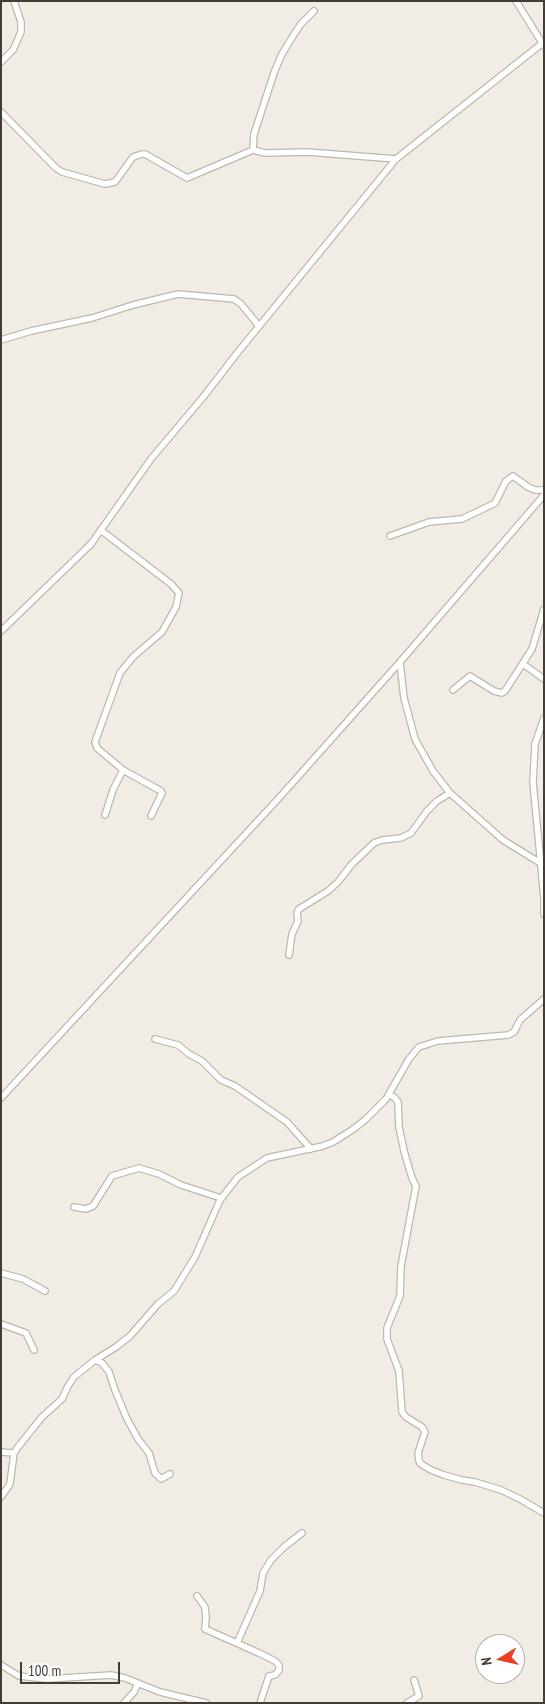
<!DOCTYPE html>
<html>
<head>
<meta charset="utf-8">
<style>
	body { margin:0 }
	#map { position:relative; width:545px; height:1704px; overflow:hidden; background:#f1ede4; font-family:"PT Sans Narrow",sans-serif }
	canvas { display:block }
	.frame { position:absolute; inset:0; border:2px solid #433d35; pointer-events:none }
	.north { position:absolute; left:475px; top:1634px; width:50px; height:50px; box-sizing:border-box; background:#fff; border:1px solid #b4b1ae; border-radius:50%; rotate:261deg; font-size:14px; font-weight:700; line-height:20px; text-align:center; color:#433d35 }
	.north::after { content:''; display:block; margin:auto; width:18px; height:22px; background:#eb4021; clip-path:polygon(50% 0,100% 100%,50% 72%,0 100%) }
	.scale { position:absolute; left:20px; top:1662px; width:100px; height:22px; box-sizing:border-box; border:2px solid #433d35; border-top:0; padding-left:6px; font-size:15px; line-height:18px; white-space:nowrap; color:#433d35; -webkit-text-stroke:4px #fff; paint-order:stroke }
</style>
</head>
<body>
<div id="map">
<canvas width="545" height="1704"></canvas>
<div class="frame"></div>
<div class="north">N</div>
<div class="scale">100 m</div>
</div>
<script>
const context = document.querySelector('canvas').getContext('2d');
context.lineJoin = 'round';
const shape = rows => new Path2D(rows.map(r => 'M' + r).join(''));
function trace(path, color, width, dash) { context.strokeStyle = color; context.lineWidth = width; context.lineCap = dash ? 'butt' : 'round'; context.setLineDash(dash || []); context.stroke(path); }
const street = shape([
	[516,1,544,46],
	[1,62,13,50,21,32,21,22,14,1],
	[1,112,56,168,62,172,105,184,115,182,133,157,142,154,145,154,187,178,253,150,265,153,307,152,396,159],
	[253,150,254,134,275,70,282,54,293,36,301,24,314,11],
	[1,340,31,331,92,318,133,305,178,294,234,299,241,304,259,326],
	[102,531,171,584,179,593,176,607,162,632,133,657,120,673,95,742,97,748,123,770,161,791,162,793,151,816],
	[390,536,429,522,462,519,487,507,495,503,506,481,513,476,528,487,535,490,544,490],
	[1,631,91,544,151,459,204,396,238,352,396,159,544,42],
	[400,662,404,698,415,739,433,771,450,793,503,840,542,864],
	[523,664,544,679],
	[453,690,470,676,494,691,502,693,505,691,532,649,544,609],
	[544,718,535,744,533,782,544,898],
	[105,815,113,790,123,770],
	[544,901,544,914],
	[289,955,292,934,298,921,297,913,299,909,328,891,338,882,352,864,374,843,382,840,401,838,411,833,427,811,437,801,450,793],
	[155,1039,178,1045,189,1054,202,1061,221,1080,235,1086,287,1122,311,1149],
	[389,1095,394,1097,398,1102,399,1127,404,1151,412,1178,416,1186,401,1266,400,1296,387,1328,387,1339,399,1371,402,1412,406,1417,422,1427,425,1432,418,1453,419,1461,421,1464,431,1470,444,1475,462,1480,475,1482,501,1490,520,1499,544,1513],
	[1,1098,279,798,400,662,544,495],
	[74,1207,86,1209,93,1206,112,1176,139,1168,159,1174,181,1185,221,1198],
	[1,1273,23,1279,45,1291],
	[1,1324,26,1333,34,1350],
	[95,1360,102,1363,109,1372,115,1390,127,1419,138,1439,149,1453,155,1473,161,1479,170,1474],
	[1,1452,14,1453],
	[1,1497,10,1484,14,1453,18,1447,42,1417,62,1399,68,1386,74,1377,95,1360,116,1347,130,1336,158,1304,174,1291,195,1257,220,1200,238,1177,267,1158,323,1146,333,1142,352,1130,365,1120,386,1099,409,1059,419,1047,438,1041,508,1035,514,1032,520,1020,544,999],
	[197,1596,205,1607,206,1617,205,1629,259,1653,275,1661,279,1665,279,1670,275,1675,269,1676,260,1703],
	[237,1643,260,1591,263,1573,271,1560,284,1547,302,1533],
	[1,1665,19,1676,47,1679,111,1675,125,1678,160,1692,206,1703],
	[124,1703,134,1692,138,1683],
	[407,1703,419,1696,414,1680]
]);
trace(street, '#bfb8ab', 8);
trace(street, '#fff', 5.5);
</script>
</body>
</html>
